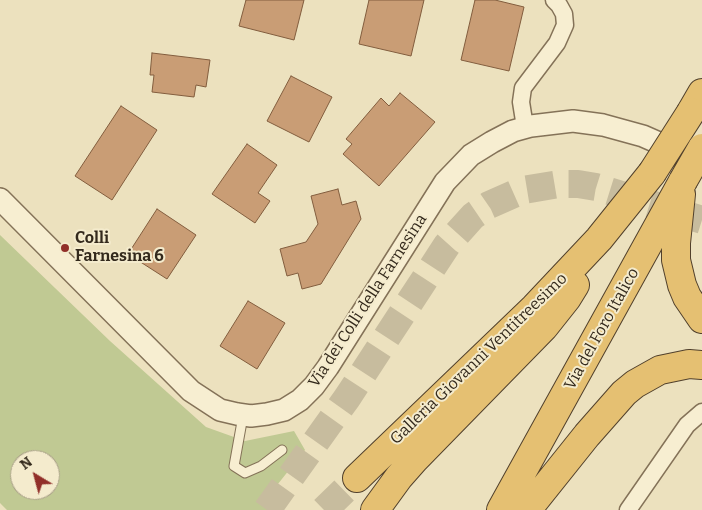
<!DOCTYPE html>
<html>
<head>
<meta charset="utf-8">
<style>
	body { margin:0 }
	#map { position:relative; width:702px; height:510px; overflow:hidden; background:#ece1be; font-family:Bitter,serif }
	canvas { display:block }
	.north { position:absolute; left:10px; top:450px; width:50px; height:50px; box-sizing:border-box; background:#f4ebcd; border:1px solid #a79d86; border-radius:50%; rotate:323deg; font-size:14px; font-weight:700; line-height:20px; text-align:center; color:#33291c }
	.north::after { content:''; display:block; margin:auto; width:18px; height:22px; background:#912f29; clip-path:polygon(50% 0,100% 100%,50% 72%,0 100%) }
</style>
</head>
<body>
<div id="map">
<canvas width="702" height="510"></canvas>
<div class="north">N</div>
</div>
<script>
const context = document.querySelector('canvas').getContext('2d');
context.lineJoin = 'round';
function fillPath(path, color) { context.fillStyle = color; context.fill(path, 'evenodd'); }
const shape = rows => new Path2D(rows.map(r => 'M' + r).join(''));
function trace(path, color, width, dash) { context.strokeStyle = color; context.lineWidth = width; context.lineCap = dash ? 'butt' : 'round'; context.setLineDash(dash || []); context.stroke(path); }
function drawText(font, color, halo, rows, align = 'center') {
  context.font = font + ' Bitter,serif'; context.lineWidth = 4; context.setLineDash([]); context.textBaseline = 'middle'; context.strokeStyle = halo; context.fillStyle = color; for (const [text, x, y, turn = 0] of rows) {
    context.save(); context.translate(x, y); context.rotate((+turn || 0) * Math.PI / 180); context.textAlign = isNaN(turn) ? turn : align; if (halo) context.strokeText(text, 0, 0); context.fillText(text, 0, 0); context.restore();
  }
}
const green = shape([
	[0,235,110,341,206,427,245,441,294,431,305,450,266,499,270,510,7,510,0,503],
	[20,460,50,460,50,490,20,490]
]);
const building = shape([
	[246,0,304,0,294,40,239,26,246,0],
	[369,0,424,0,411,56,359,44,369,0],
	[475,0,495,0,524,7,509,71,461,60,475,0],
	[152,53,210,60,206,87,196,85,194,97,152,92,154,75,150,75,152,53],
	[291,76,332,97,309,142,267,121,291,76],
	[400,93,435,122,379,186,343,154,352,144,346,139,381,98,389,106,400,93],
	[121,106,157,130,112,200,75,176,121,106],
	[247,144,277,165,258,193,270,201,255,223,212,194,247,144],
	[338,189,342,205,356,201,361,219,321,284,302,289,298,273,287,276,280,249,306,242,318,224,311,196,338,189],
	[157,209,196,235,167,279,128,254,157,209],
	[248,301,285,323,257,369,220,346,248,301]
]);
const trunkTunnel = shape([
	[267,510,347,398,447,245,473,216,489,205,523,190,559,184,578,184,596,187,702,220],
	[324,510,357,478]
]);
const service = shape([
	[243,416,234,466,245,473,261,466,282,450]
]);
const minor = shape([
	[525,127,521,102,523,88,557,43,565,25,564,14,559,5,554,0],
	[628,510,687,425,702,412]
]);
const tertiary = shape([
	[0,199,191,391,220,410,237,414,251,416,267,414,284,410,300,400,314,386,328,367,445,182,471,155,492,142,513,131,531,126,573,121,603,125,643,136,702,162]
]);
const trunk = shape([
	[691,112,702,93],
	[681,194,676,243,676,260,682,285,687,297,702,319],
	[357,478,534,308,599,239,652,173],
	[375,510,399,477,414,460,544,327,567,298,575,285],
	[501,510,683,181],
	[527,510,587,435,624,393,635,384,660,370,689,364,702,365]
]);
const trunkBridge = shape([
	[652,173,691,112],
	[683,181,702,148]
]);
const markers = [
	[65,248,5,"#912f29"]
];
const poiNames = [
	["Colli",75,239],
	["Farnesina 6",75,257]
];
const streetNames = [
	["Via dei Colli della Farnesina",368,301,-57],
	["Via del Foro Italico",602,329,-61],
	["Galleria Giovanni Ventitreesimo",479,359,-44]
];
fillPath(green, '#c0c993');
fillPath(building, '#c99d75');
trace(building, '#825d3e', 1);
trace(trunkTunnel, '#c7bc9e', 28, [28, 14]);
trace(service, '#847258', 11);
trace(minor, '#847258', 19);
trace(tertiary, '#847258', 24);
trace(trunk, '#51402c', 30);
trace(service, '#f7eed1', 9);
trace(minor, '#f7eed1', 16);
trace(tertiary, '#f7eed1', 21);
trace(trunk, '#e5c072', 28);
trace(trunkBridge, '#51402c', 30, []);
trace(trunkBridge, '#e5c072', 28);
for (const [x, y, r, color] of markers) { const dot = new Path2D(); dot.arc(x, y, r, 0, 2 * Math.PI); context.fillStyle = color; context.fill(dot); trace(dot, '#f4ebcd', 2); }
drawText('bold 16px', '#33291c', '#f4ebcd', poiNames, 'left');
drawText('16px', '#33291c', '#f4ebcd', streetNames);
</script>
</body>
</html>
